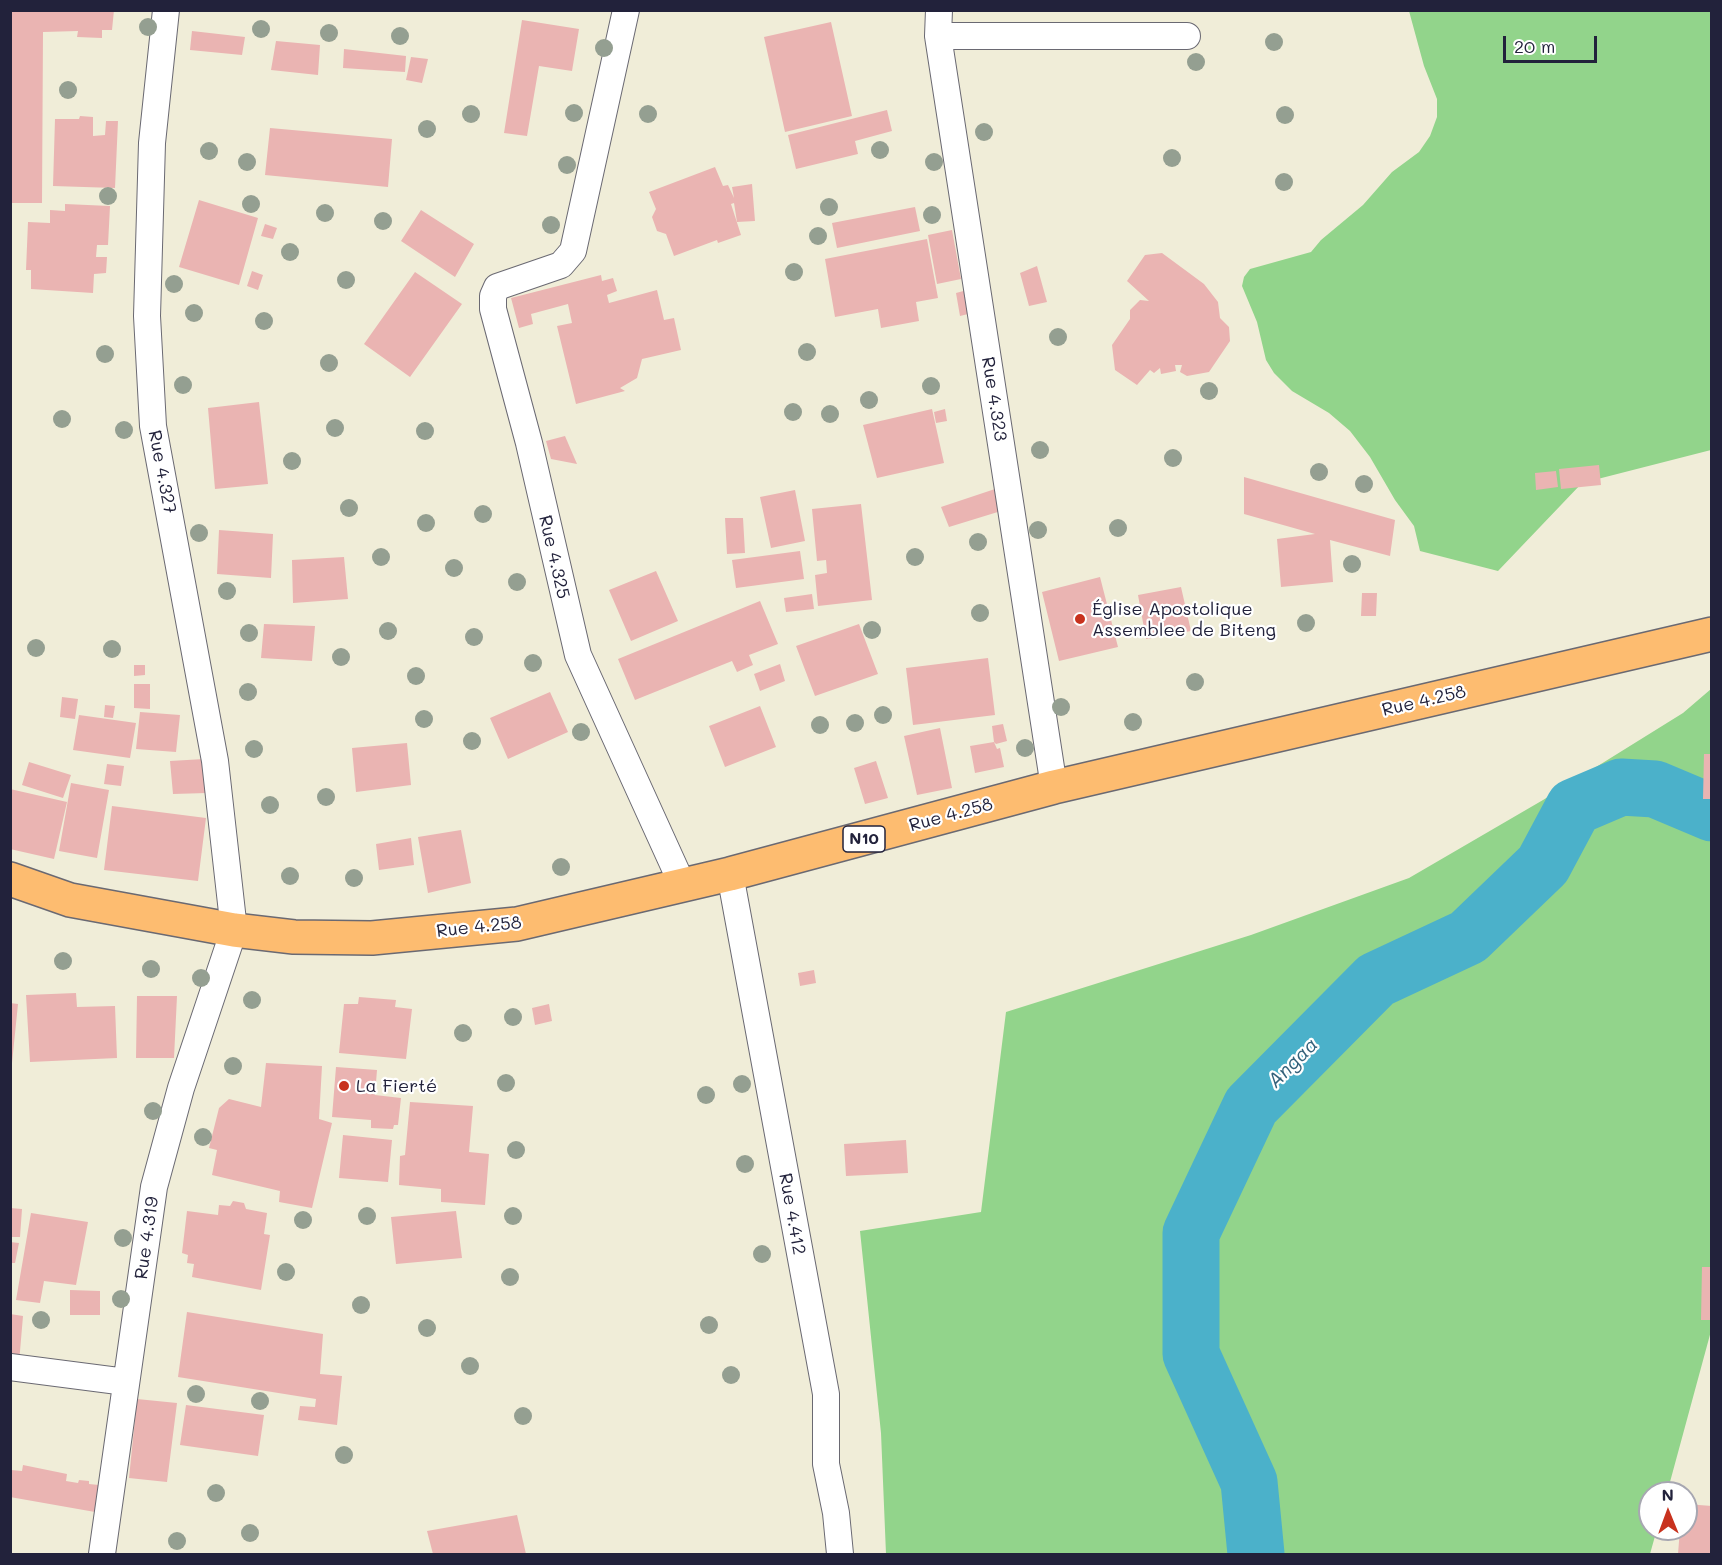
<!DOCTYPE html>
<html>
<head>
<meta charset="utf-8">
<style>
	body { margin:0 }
	#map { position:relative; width:1722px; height:1565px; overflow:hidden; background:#f0edd8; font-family:Mali,sans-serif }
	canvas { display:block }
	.frame { position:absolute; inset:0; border:12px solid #22223b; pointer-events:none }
	.north { position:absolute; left:1638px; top:1481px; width:60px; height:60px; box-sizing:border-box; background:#fff; border:2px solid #a7a7b1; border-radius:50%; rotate:359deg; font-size:16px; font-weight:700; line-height:24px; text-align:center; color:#22223b }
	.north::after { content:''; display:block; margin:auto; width:21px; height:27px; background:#c8321e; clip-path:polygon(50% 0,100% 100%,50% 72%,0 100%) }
	.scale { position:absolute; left:1503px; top:36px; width:94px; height:27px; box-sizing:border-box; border:3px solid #22223b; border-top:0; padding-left:8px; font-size:18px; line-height:21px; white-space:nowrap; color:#22223b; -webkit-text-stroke:4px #fff; paint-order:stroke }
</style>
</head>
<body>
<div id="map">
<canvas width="1722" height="1565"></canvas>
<div class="frame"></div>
<div class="north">N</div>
<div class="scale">20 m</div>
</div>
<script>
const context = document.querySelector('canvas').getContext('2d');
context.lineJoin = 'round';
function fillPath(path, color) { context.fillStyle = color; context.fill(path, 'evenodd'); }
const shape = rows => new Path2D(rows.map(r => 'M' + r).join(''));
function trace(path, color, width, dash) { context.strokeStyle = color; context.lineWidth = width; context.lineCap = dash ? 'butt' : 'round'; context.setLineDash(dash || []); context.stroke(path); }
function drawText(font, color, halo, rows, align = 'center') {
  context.font = font + ' Mali,sans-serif'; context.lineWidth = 4.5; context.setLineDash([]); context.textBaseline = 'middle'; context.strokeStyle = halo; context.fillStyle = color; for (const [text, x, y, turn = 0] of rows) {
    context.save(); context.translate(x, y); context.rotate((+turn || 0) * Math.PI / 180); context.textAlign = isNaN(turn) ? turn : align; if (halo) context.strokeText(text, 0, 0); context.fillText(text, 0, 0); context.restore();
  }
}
const green = shape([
	[1409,11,1711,11,1711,450,1582,483,1498,571,1420,551,1414,526,1395,500,1370,457,1350,431,1329,413,1292,391,1274,373,1266,360,1257,322,1242,286,1244,277,1250,269,1311,252,1321,240,1363,205,1392,172,1419,152,1430,136,1437,117,1437,99,1424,66],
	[1711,689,1711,1331,1667,1493,1650,1493,1650,1529,1657,1529,1650,1554,886,1554,881,1433,860,1231,981,1212,1006,1012,1251,935,1409,878,1543,800,1683,713]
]);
const river = shape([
	[1256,1554,1249,1482,1191,1354,1191,1233,1251,1106,1376,980,1468,937,1543,865,1574,807,1621,787,1655,789,1712,813]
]);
const building = shape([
	[10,10,114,10,112,30,102,30,102,38,77,37,78,31,43,32,42,203,10,203],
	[522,20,579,29,572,71,539,66,527,136,504,133],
	[831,22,852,116,785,132,764,37],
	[192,31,245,37,242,55,190,50],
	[276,41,320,45,318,75,271,70],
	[344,49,406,56,405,72,343,68],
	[411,57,428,59,422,83,406,80],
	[887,110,892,131,855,141,858,154,796,169,788,135],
	[80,116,93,117,93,136,105,135,106,121,118,121,115,188,53,186,55,119,79,119],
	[270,128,392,139,388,187,265,175],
	[715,167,723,186,728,185,734,198,732,187,752,184,755,221,737,222,734,203,731,204,741,235,718,243,717,240,674,256,666,234,657,231,652,217,656,209,649,192],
	[199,200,258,218,239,285,179,267],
	[65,204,110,206,108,245,97,245,96,257,107,257,106,273,94,274,93,293,31,289,31,270,26,270,28,222,50,223,50,210,65,211],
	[915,207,920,231,837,248,832,223],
	[421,210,474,244,455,277,401,241],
	[265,224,277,228,273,239,261,236],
	[952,230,961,279,937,284,928,235],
	[927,239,938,298,916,302,919,321,881,328,878,309,835,317,825,259],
	[1162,253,1204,284,1218,302,1220,318,1229,327,1230,341,1209,372,1187,376,1180,372,1182,365,1175,365,1176,371,1161,374,1160,368,1154,373,1150,370,1137,385,1115,370,1112,345,1130,319,1130,310,1140,300,1149,301,1127,281,1145,255],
	[1037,266,1047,302,1029,306,1020,273],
	[252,271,263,275,258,290,247,286],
	[415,272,462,304,410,377,364,344],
	[601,275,602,281,613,278,617,291,607,295,609,303,657,290,664,320,674,318,681,350,642,359,637,378,620,388,625,391,576,404,557,326,572,323,568,304,531,314,533,324,519,328,511,298],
	[971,289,976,312,960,316,956,293],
	[259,402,268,484,215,489,208,408],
	[932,409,944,463,877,478,863,425],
	[945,409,947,421,936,423,934,412],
	[565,436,577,464,551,459,546,441],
	[1599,465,1601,485,1561,489,1559,469],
	[1556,471,1558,487,1536,490,1535,473],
	[1244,477,1395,520,1390,556,1330,540,1333,582,1281,587,1277,539,1315,534,1244,514],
	[998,488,1001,511,949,527,941,507],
	[795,490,805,541,771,548,760,497],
	[861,504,872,600,818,606,815,575,827,573,826,560,817,561,812,509],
	[725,518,743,518,745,553,727,554],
	[219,530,273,534,271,578,217,574],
	[800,551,804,579,736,588,732,560],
	[344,557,348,599,293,603,292,560],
	[656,571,678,621,631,641,609,590],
	[1100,577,1118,647,1059,661,1042,592],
	[1181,587,1191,631,1146,639,1138,595],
	[1362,593,1377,593,1376,616,1361,616],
	[812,594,814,609,786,612,784,598],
	[760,601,778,644,749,655,753,665,737,672,732,661,635,700,618,659],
	[264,624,315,626,312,661,261,658],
	[859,624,878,674,815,696,796,646],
	[988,658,995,715,913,725,906,668],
	[780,664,785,681,760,691,754,674],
	[134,665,145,665,145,675,134,676],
	[134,684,150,684,150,709,134,708],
	[550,692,568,732,508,759,490,718],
	[62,697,78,699,75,719,60,717],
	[105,705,115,706,113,718,104,717],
	[760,706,776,747,725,767,709,726],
	[140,712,180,715,176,752,136,749],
	[79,715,136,723,130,758,73,750],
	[1003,724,1007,741,996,744,994,742,997,749,1000,748,1004,767,975,773,970,746,994,742,992,726],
	[940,728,952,788,917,795,904,736],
	[407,743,411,785,356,792,352,748],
	[1704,754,1712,754,1712,799,1703,799],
	[204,759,207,793,173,794,170,761],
	[876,761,888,798,865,804,854,768],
	[29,762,71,775,63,798,22,785],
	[107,764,124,766,121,786,104,784],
	[71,783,109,790,97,858,59,851],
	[10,789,67,802,54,859,10,849],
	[112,806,206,818,198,881,104,870],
	[461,830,471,883,428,893,418,837],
	[411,838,414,865,379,870,376,844],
	[814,970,816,983,800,986,798,973],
	[76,993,77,1007,115,1006,117,1058,30,1062,26,995],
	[137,996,177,996,174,1058,136,1058],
	[359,997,396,1000,395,1007,412,1009,406,1059,339,1053,344,1004,358,1004],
	[10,1003,18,1004,12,1063,10,1062],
	[549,1004,552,1021,535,1025,532,1008],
	[266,1063,322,1066,319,1119,332,1123,312,1208,279,1202,280,1191,212,1175,217,1150,209,1148,219,1108,229,1099,261,1107],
	[336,1067,377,1070,375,1095,401,1098,398,1125,394,1125,393,1129,371,1128,371,1120,332,1117],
	[410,1102,473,1106,469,1152,489,1154,485,1205,441,1202,441,1189,399,1185,400,1156,405,1155],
	[343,1135,392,1140,388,1182,339,1178],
	[906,1140,908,1173,846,1176,844,1144],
	[233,1201,244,1203,246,1209,267,1213,264,1234,270,1235,261,1290,192,1277,194,1264,187,1263,188,1255,182,1253,187,1211,218,1215,219,1205,230,1206],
	[10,1208,22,1209,20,1237,10,1237],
	[456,1211,462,1258,396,1264,391,1217],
	[31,1213,88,1222,76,1285,44,1281,40,1303,16,1300],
	[10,1242,19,1243,15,1263,10,1263],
	[1702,1267,1712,1267,1712,1320,1701,1320],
	[70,1290,100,1291,100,1315,70,1315],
	[187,1312,323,1334,320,1374,342,1376,337,1425,298,1420,300,1406,315,1407,316,1399,178,1377],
	[10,1314,23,1316,19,1363,10,1362],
	[137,1399,177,1403,167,1482,129,1478],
	[186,1405,264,1415,258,1456,180,1445],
	[23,1465,67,1474,66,1481,78,1483,79,1480,89,1481,89,1484,99,1485,95,1512,10,1497,11,1470,22,1471],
	[1686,1504,1712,1506,1712,1554,1678,1554,1680,1529,1686,1529],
	[517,1515,526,1554,433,1554,427,1531]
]);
const minor = shape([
	[626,10,573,251,561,265,497,287,493,296,493,309,529,443,578,655,683,886],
	[939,10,938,36,1054,787],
	[938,36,1187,36],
	[730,874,826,1394,826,1464,836,1513,840,1554],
	[10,1367,126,1382],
	[102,1554,154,1187,181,1088,234,930,215,761,153,426,147,316,152,143,166,10]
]);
const trunk = shape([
	[10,879,70,900,234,930,294,937,372,938,517,924,730,874,1054,787,1712,634]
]);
const trees = [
	[148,27],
	[261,29],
	[329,33],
	[400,36],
	[1274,42],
	[604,48],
	[1196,62],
	[68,90],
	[574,113],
	[471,114],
	[648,114],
	[1285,115],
	[427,129],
	[984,132],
	[880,150],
	[209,151],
	[1172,158],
	[247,162],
	[934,162],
	[567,165],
	[1284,182],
	[108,196],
	[251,204],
	[829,207],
	[325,213],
	[932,215],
	[383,221],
	[551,225],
	[818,236],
	[290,252],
	[794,272],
	[346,280],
	[174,284],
	[194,313],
	[264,321],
	[1058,337],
	[807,352],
	[105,354],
	[329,363],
	[183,385],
	[931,386],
	[1209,391],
	[869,400],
	[793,412],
	[830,414],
	[62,419],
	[335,428],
	[124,430],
	[425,431],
	[1040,450],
	[1173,458],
	[292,461],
	[1319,472],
	[1364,484],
	[349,508],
	[483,514],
	[426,523],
	[1118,528],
	[1038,530],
	[199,533],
	[978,542],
	[381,557],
	[915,557],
	[1352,564],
	[454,568],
	[517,582],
	[227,591],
	[980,613],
	[1306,623],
	[872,630],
	[388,631],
	[249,633],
	[474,637],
	[36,648],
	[112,649],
	[341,657],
	[533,663],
	[416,676],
	[1195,682],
	[248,692],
	[1061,707],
	[883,715],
	[424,719],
	[1133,722],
	[855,723],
	[820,725],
	[581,732],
	[472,741],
	[1025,748],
	[254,749],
	[326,797],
	[270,805],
	[561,867],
	[290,876],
	[354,878],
	[63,961],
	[151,969],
	[201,978],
	[252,1000],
	[513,1017],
	[463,1033],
	[233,1066],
	[506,1083],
	[742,1084],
	[706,1095],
	[153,1111],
	[203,1137],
	[516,1150],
	[745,1164],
	[367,1216],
	[513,1216],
	[303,1220],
	[123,1238],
	[762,1254],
	[286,1272],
	[510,1277],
	[121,1299],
	[361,1305],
	[41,1320],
	[709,1325],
	[427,1328],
	[470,1366],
	[731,1375],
	[196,1394],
	[260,1401],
	[523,1416],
	[344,1455],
	[216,1493],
	[250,1533],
	[177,1541]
];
const markers = [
	[1080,619,6,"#c8321e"],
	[344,1086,6,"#c8321e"]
];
const shields = [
	[864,839,42]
];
const shieldNames = [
	["N10",864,839]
];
const streetNames = [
	["Rue 4.323",994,399,81],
	["Rue 4.327",162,472,79],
	["Rue 4.325",554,557,77],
	["Rue 4.258",1424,701,-13],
	["Rue 4.258",951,815,-15],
	["Rue 4.258",479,927,-6],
	["Rue 4.412",792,1214,80],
	["Rue 4.319",147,1238,-82]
];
const poiNames = [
	["Église Apostolique",1092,609],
	["Assemblee de Biteng",1092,630],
	["La Fierté",356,1086]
];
const waterNames = [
	["Angaa",1293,1063,-45]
];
fillPath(green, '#92d48b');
trace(river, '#4bb1ca', 57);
fillPath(building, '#eab4b2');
trace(minor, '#6a6972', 28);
trace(trunk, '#6a6972', 36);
trace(minor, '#fff', 26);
trace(trunk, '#fdbc70', 33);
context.fillStyle = '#949f91';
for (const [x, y] of trees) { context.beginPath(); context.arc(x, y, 9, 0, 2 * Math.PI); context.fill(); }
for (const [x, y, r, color] of markers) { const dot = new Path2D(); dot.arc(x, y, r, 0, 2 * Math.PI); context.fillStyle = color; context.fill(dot); trace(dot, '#fff', 2); }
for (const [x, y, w] of shields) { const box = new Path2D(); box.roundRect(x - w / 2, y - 13, w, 26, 4.5); context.fillStyle = '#fff'; context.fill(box); trace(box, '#22223b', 1.5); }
drawText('bold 16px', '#22223b', null, shieldNames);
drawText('18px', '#22223b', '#fff', streetNames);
drawText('18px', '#22223b', '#fff', poiNames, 'left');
drawText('italic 20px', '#34627b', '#fff', waterNames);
</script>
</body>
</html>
